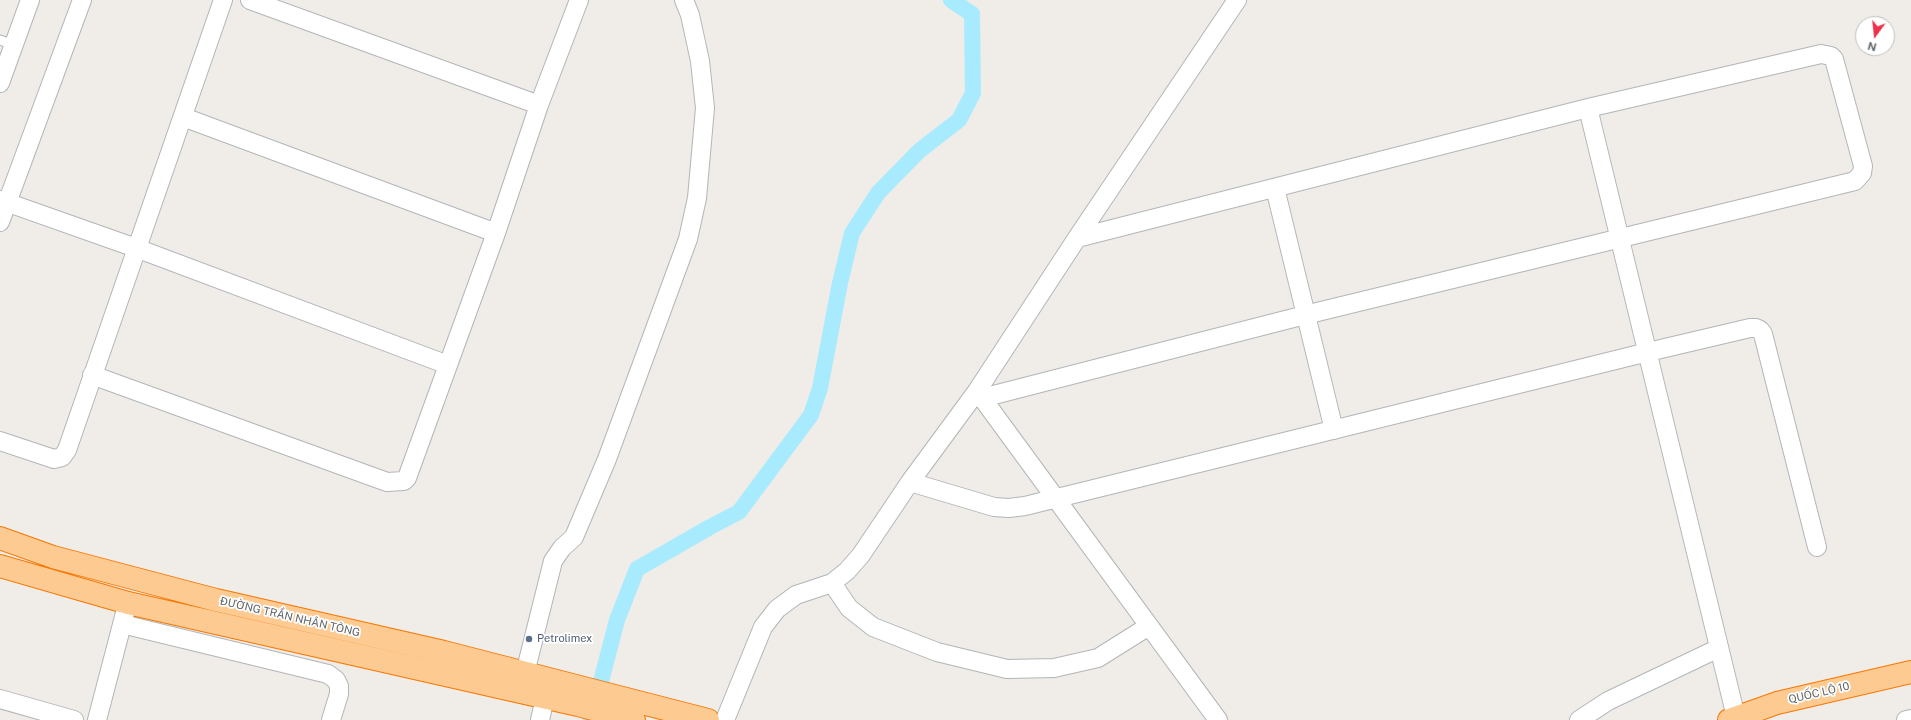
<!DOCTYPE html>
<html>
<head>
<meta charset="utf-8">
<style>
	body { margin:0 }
	#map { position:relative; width:1911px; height:720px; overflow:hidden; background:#f0ece7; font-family:"Public Sans",sans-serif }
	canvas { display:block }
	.north { position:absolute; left:1855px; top:16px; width:40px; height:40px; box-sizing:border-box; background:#fff; border:1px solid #bfc1c2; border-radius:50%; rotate:195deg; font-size:11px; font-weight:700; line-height:16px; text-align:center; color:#5e6467 }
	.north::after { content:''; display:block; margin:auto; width:14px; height:18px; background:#ea334b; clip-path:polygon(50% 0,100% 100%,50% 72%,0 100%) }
</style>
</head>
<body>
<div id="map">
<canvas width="1911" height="720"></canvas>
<div class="north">N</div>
</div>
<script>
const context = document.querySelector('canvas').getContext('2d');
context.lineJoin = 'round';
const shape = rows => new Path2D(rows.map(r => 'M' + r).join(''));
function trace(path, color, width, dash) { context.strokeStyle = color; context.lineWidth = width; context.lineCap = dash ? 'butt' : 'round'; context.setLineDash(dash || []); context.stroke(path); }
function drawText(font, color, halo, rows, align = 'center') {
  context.font = font + ' "Public Sans",sans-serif'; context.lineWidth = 3.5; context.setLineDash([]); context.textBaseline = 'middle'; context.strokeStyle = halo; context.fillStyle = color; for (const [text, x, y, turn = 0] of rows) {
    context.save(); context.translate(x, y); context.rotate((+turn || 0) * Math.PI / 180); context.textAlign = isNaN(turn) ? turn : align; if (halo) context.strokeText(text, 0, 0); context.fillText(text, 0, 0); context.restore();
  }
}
const canal = shape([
	[591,720,617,620,637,569,710,527,739,512,811,415,820,388,840,283,852,233,878,193,919,151,959,120,973,93,972,14,951,0]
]);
const lane = shape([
	[0,40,14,45]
]);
const street = shape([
	[250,0,539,105],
	[0,83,30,0],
	[1588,108,1736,717],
	[183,117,496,233],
	[1275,188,1334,430],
	[0,200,136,248,448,365],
	[0,222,82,0],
	[92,375,387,482,404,481,407,478,496,233,539,105,579,0],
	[977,391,1218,720],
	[982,398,1305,315,1855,181,1862,173,1863,166,1834,59,1831,56,1821,54,1588,108,1077,238],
	[0,441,54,459,62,457,67,450,223,0],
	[910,482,994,507,1009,508,1025,506,1648,352,1750,328,1756,328,1760,330,1763,334,1817,547],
	[832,583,849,608,873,627,937,652,1007,669,1054,668,1098,658,1149,626],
	[122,624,328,674,336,680,339,686,339,694,331,720],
	[525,673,553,561,562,548,574,537,607,459,688,239,697,198,705,108,700,61,690,15,684,0],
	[0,699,74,720],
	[97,720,125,613],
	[540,720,545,698],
	[725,720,763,627,777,609,796,595,832,583,847,571,861,555,910,482,977,391,1077,238,1237,0],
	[1579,720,1608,701,1719,648],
	[1906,720,1911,719]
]);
const highway = shape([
	[0,538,53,557,216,600,444,652,708,720],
	[0,566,128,603,578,705,634,720],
	[1729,720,1777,703,1911,672]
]);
const markers = [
	[529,639,4,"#5c6f8a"]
];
const streetNames = [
	["ĐƯỜNG TRẦN NHÂN TÔNG",290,617,13],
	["QUỐC LỘ 10",1819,693,-13]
];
const serviceNames = [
	["Petrolimex",537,639]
];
trace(canal, '#a8ebff', 16);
trace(lane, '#b2b6b9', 11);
trace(street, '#b2b6b9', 20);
trace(highway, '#f77600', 24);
trace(lane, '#fff', 9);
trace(street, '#fff', 18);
trace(highway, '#fdcb91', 22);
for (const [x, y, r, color] of markers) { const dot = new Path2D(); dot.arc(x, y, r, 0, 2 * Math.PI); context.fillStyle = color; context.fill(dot); trace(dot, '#fff', 1.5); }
drawText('11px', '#5e6467', '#fff', streetNames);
drawText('11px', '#4e5e75', '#fff', serviceNames, 'left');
</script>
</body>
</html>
